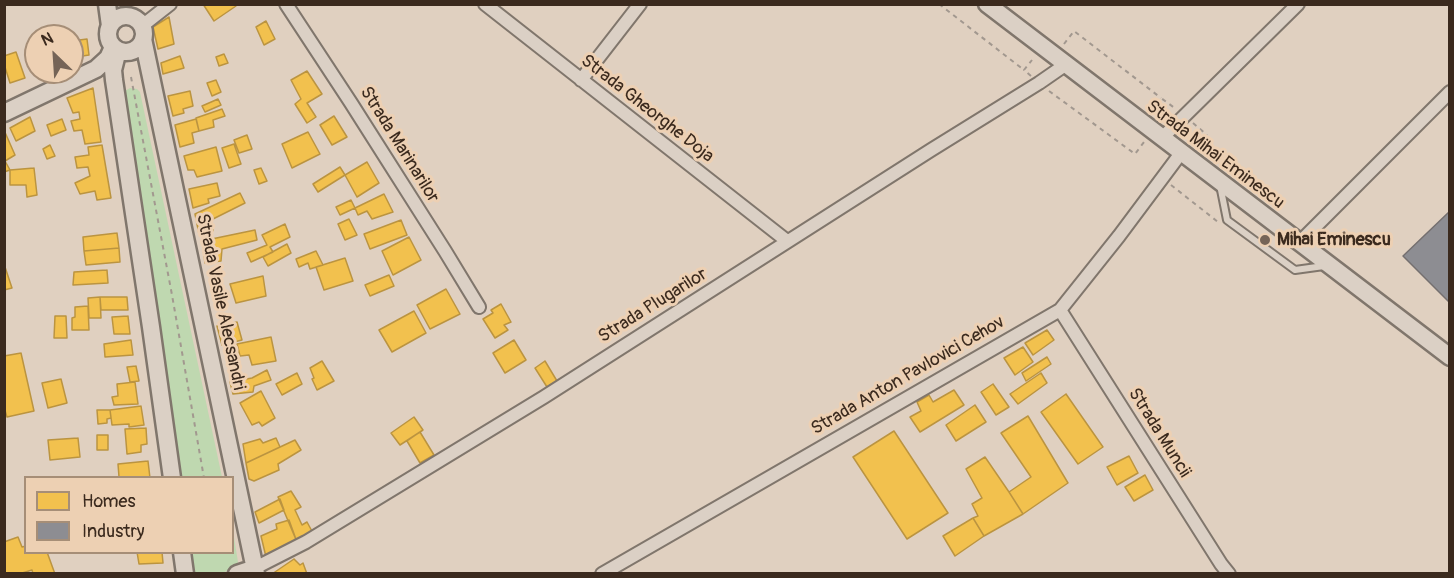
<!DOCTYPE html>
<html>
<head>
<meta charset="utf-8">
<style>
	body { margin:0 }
	#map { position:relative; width:1454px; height:578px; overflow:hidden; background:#e0d0c0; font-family:Pangolin,sans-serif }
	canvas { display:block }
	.frame { position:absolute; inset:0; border:6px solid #3b2a1e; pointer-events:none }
	.legend { position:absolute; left:24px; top:476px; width:210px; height:78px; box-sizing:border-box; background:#edd0b3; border:2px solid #a68e77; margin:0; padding:8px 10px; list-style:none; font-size:18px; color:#3b2a1e }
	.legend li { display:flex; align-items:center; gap:12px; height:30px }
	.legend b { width:30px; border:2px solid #a68e77 }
	.north { position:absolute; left:24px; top:24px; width:60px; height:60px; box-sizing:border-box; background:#edd0b3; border:2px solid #a68e77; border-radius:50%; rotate:335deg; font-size:16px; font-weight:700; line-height:24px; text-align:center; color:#3b2a1e }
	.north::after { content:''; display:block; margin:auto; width:21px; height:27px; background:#756457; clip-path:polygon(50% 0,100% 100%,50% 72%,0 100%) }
</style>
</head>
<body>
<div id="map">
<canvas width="1454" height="578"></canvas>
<div class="frame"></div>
<ul class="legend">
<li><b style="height:16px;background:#f2c14e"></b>Homes</li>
<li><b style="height:16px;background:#8d8d92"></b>Industry</li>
</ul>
<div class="north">N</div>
</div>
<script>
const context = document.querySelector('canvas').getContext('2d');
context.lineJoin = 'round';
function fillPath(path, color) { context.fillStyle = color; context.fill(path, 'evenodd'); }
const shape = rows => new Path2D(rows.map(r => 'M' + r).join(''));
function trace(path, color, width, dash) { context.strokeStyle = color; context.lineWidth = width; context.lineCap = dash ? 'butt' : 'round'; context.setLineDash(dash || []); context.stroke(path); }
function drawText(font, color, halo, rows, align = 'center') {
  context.font = font + ' Pangolin,sans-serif'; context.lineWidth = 6; context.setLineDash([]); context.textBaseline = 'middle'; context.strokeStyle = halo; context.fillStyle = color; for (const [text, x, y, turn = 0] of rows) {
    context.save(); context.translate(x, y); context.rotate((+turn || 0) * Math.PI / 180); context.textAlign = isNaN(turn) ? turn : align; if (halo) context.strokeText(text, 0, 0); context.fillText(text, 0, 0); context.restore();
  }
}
const green = shape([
	[130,88,137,89,140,92,222,477,176,477,121,93],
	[233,531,238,562,234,569,221,573,189,573,185,553,232,552]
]);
const homes = shape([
	[203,4,235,4,236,6,214,21,203,4],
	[169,17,174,44,158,49,153,27,169,17],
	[266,21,275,39,264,45,256,27,266,21],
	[87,39,89,55,76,57,76,64,72,64,72,41,87,39],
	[16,52,25,78,10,83,4,64,4,56,16,52],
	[224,54,228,63,219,66,216,57,224,54],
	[180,56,184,68,163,74,161,63,180,56],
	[307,71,322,94,307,103,316,117,307,123,295,104,301,99,291,80,307,71],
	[216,80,221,92,212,96,207,83,216,80],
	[93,88,101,142,85,144,82,130,74,131,71,121,80,119,79,112,73,113,67,98,93,88],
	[190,91,193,106,183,109,184,113,173,116,168,96,190,91],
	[218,99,221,105,205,112,202,106,218,99],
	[222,109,225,116,213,120,214,127,199,131,196,118,222,109],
	[334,116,347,137,332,145,320,125,334,116],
	[30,117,35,131,16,141,10,128,30,117],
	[62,119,66,130,51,136,47,125,62,119],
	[196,119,199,131,192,133,194,143,180,147,175,125,196,119],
	[4,130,15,155,5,161,10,170,4,172,4,130],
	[308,132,320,154,292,168,282,144,308,132],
	[247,135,252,149,239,153,234,140,247,135],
	[234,144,241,164,229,168,222,148,234,144],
	[50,145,55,156,47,159,43,149,50,145],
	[102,145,111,198,97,200,95,191,80,194,75,183,90,176,88,167,77,168,75,157,89,155,88,147,102,145],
	[216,147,222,171,197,177,194,170,188,170,184,156,216,147],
	[367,162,379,183,357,197,345,175,367,162],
	[340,167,345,175,318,192,313,184,340,167],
	[34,168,37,195,27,197,26,185,10,185,10,170,34,168],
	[261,168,267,181,259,184,254,170,261,168],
	[217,183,220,196,208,199,209,203,193,208,189,189,217,183],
	[240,193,245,203,211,220,213,231,199,234,195,214,240,193],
	[384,194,393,212,372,219,367,211,358,215,355,208,384,194],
	[351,200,355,208,340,215,336,207,351,200],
	[349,219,357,235,345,240,338,224,349,219],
	[401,220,407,235,370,249,364,234,401,220],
	[285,224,290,237,270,247,273,252,251,262,247,253,267,245,262,235,285,224],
	[255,230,257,240,222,249,221,261,205,263,202,241,255,230],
	[117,233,119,248,84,251,83,237,117,233],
	[409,237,421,260,393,275,382,251,409,237],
	[287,244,291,253,268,266,263,257,287,244],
	[119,248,120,262,86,265,84,251,119,248],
	[316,251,323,265,310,269,308,263,299,267,296,259,316,251],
	[345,258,353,281,324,290,316,267,345,258],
	[4,264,12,288,4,290,4,264],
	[107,270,108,283,73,285,74,272,107,270],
	[389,275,394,286,370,296,365,285,389,275],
	[263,276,266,296,236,303,230,284,263,276],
	[446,289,460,314,430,329,417,305,446,289],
	[100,297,127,297,128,310,101,310,100,297],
	[100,297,101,318,89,318,88,298,100,297],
	[501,304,511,322,504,325,508,330,495,338,483,319,493,313,491,310,501,304],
	[88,306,89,330,72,330,72,318,75,317,75,307,88,306],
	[414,311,426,333,392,352,379,330,414,311],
	[55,316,66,316,67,338,54,338,55,316],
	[128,316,130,334,114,334,112,317,128,316],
	[237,322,242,340,222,345,217,326,237,322],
	[1047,330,1054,340,1033,355,1025,343,1047,330],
	[271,337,276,361,252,365,249,355,240,356,237,344,271,337],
	[131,340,133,355,105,357,104,344,131,340],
	[514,340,526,360,505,373,493,353,514,340],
	[1023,347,1033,362,1015,375,1004,358,1023,347],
	[21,353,34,411,7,417,4,407,4,356,21,353],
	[1047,357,1051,364,1026,381,1022,373,1047,357],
	[322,361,334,381,317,390,312,379,314,378,310,368,322,361],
	[545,361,557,381,547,387,535,368,545,361],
	[136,366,139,381,130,382,127,367,136,366],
	[267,370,271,380,254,386,253,392,233,394,230,382,252,378,267,370],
	[297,373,302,384,282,395,276,384,297,373],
	[1041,373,1047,383,1018,404,1010,394,1041,373],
	[61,379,67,403,48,408,42,383,61,379],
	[135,382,138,404,114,405,112,397,118,396,117,384,135,382],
	[993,384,1009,407,996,415,981,392,993,384],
	[954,390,964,405,920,432,910,417,921,411,917,402,929,395,933,402,954,390],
	[261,391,275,418,262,426,259,422,252,425,240,403,261,391],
	[1066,394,1103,447,1078,464,1041,412,1066,394],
	[975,405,986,422,956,441,946,425,975,405],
	[141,406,144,425,129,427,129,424,112,425,110,410,141,406],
	[97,410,110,410,111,418,107,419,107,423,98,424,97,410],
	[1028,416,1068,483,1023,514,1009,492,1031,477,1001,433,1028,416],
	[414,417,423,430,400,445,391,433,414,417],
	[146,428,147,444,141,445,141,452,127,454,125,429,146,428],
	[894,431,948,513,907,539,853,457,894,431],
	[420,432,434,455,420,463,407,441,420,432],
	[97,435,108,435,108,450,97,450,97,435],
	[78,438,80,457,50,460,48,440,78,438],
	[276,438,280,447,246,463,243,444,260,439,263,443,276,438],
	[295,440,301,450,278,464,279,470,254,481,249,479,246,463,295,440],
	[1129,456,1138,473,1117,485,1107,467,1129,456],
	[985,457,1009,492,1023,514,984,536,973,518,978,516,972,504,982,498,966,469,985,457],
	[148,461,150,478,119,477,118,464,148,461],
	[1145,475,1153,490,1134,501,1125,487,1145,475],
	[291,491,301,507,295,510,302,525,307,522,313,533,297,542,278,497,291,491],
	[280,499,284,510,259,523,255,512,280,499],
	[973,518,984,536,955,556,943,536,973,518],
	[289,520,297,542,266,557,261,536,277,529,276,524,289,520],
	[18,537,22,547,26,546,26,552,47,552,55,574,33,574,32,570,19,574,4,574,4,542,18,537],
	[137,552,162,552,163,563,139,564,137,552],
	[294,559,300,565,303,563,307,574,272,574,294,559]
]);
const industry = shape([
	[1450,211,1450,303,1403,256,1450,211]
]);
const path = shape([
	[939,4,1024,70],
	[1064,44,1074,31,1161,98],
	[1031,76,1024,70,1032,60],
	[131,77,172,295,204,478],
	[1049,91,1135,154,1144,142],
	[1154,113,1161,98,1176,109],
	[1193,123,1207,135],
	[1171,185,1218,222]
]);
const lane = shape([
	[1220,185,1227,220,1295,270,1324,266]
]);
const street = shape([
	[286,4,351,103,445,251,479,307],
	[485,4,787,241],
	[142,26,170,4],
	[581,80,640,4],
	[1162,138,1298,4],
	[1299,243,1450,92],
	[1060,310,1221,564,1229,574],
	[255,568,306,542,544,397,931,150,1039,83,1065,65],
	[602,574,1060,310,1119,236,1181,153]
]);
const secondary = shape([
	[107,4,110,26],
	[987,4,1450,357],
	'108 34a18 18 0 1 1 36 0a18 18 0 1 1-36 0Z',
	[143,39,256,574],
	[118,50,113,70,114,80,151,327,172,478],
	[4,113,96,69,108,58,113,47],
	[182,552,185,574],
	[237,574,255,568]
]);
const markers = [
	[1265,240,6,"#756457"]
];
const streetNames = [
	["Strada Gheorghe Doja",647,109,38],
	["Strada Marinarilor",399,145,58],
	["Strada Mihai Eminescu",1215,155,37],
	["Strada Vasile Alecsandri",220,302,78],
	["Strada Plugarilor",653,306,-32],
	["Strada Anton Pavlovici Cehov",908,376,-30],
	["Strada Muncii",1159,433,58]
];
const poiNames = [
	["Mihai Eminescu",1277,240]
];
fillPath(green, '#bfd8b0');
fillPath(homes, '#f2c14e');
trace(homes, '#bb9440', 1.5);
fillPath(industry, '#8d8d92');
trace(industry, '#746f6f', 1.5);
trace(lane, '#80766c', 10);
trace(street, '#80766c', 16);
trace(secondary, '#80766c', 21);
trace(path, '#a2988f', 2, [4.5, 4.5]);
trace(lane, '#dbd0c5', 6);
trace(street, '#dbd0c5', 12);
trace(secondary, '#dbd0c5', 16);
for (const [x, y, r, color] of markers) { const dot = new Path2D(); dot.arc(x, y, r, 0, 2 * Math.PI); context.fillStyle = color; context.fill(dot); trace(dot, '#edd0b3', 2); }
drawText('18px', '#3b2a1e', '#edd0b3', streetNames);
drawText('bold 18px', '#3b2a1e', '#edd0b3', poiNames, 'left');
</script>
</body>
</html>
